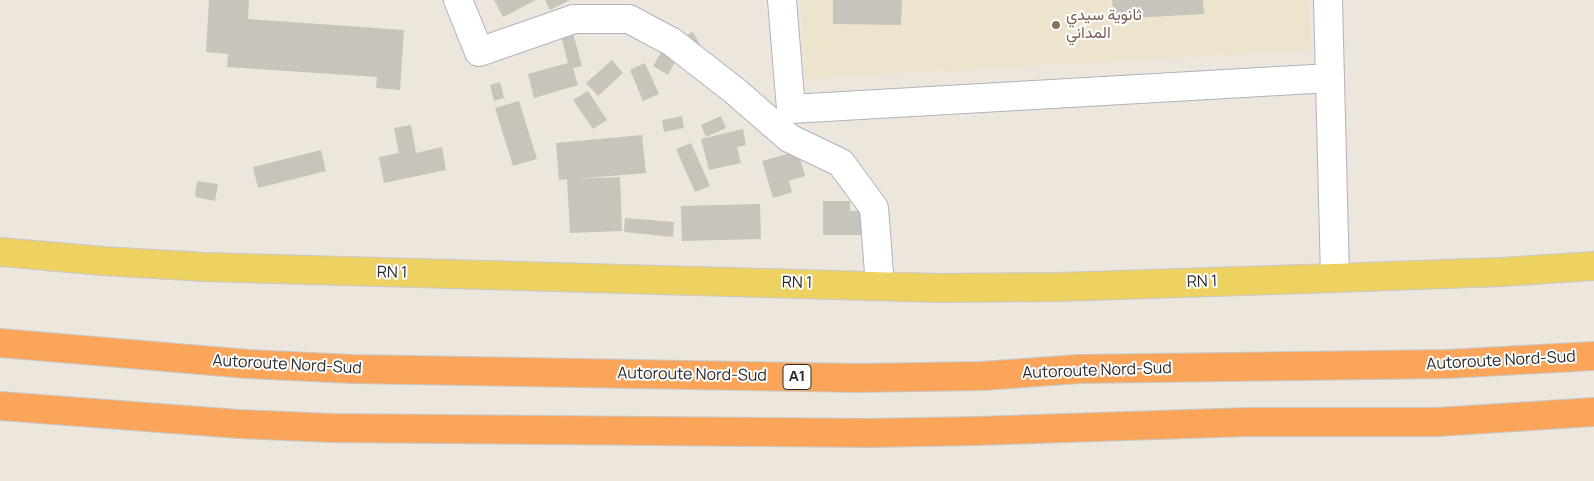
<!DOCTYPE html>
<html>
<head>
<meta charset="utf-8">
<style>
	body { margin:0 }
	canvas { display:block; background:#ece6dd }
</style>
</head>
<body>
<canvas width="1594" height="481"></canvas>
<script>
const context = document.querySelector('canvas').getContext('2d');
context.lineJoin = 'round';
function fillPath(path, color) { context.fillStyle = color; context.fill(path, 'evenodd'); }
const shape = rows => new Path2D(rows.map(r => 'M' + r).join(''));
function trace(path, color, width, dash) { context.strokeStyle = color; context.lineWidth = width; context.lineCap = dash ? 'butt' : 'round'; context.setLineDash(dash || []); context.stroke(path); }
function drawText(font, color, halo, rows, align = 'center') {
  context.font = font + ' Manrope,Vazirmatn,sans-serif'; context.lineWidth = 4; context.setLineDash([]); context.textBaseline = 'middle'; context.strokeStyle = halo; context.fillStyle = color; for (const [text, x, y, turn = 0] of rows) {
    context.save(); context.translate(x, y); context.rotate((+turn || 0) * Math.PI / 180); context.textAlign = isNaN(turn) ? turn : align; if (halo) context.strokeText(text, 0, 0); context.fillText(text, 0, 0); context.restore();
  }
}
const education = shape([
	[800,0,1309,0,1312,50,804,79]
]);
const building = shape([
	[209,0,249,0,248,19,404,30,400,90,376,88,377,77,227,67,228,54,206,52],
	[494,0,536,0,503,17],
	[545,0,570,0,550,10],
	[833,0,902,0,901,25,833,24],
	[1112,0,1203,0,1204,14,1114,19],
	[693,32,704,52,683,37],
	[573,33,582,66,573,68,578,85,534,98,528,74,568,63,561,36],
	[663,49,678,57,668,75,653,66],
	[612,60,623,73,598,96,586,83],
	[645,63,659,94,643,101,630,70],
	[500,82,504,98,494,101,490,85],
	[588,91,607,120,593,129,573,100],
	[519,101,537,159,513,166,495,108],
	[682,116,684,128,664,132,662,120],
	[721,116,726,128,706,137,701,125],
	[411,125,416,153,442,147,446,170,384,183,379,157,399,153,394,128],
	[743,129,746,145,737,147,741,163,709,170,701,139],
	[642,135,646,173,575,179,620,177,622,231,570,233,567,179,559,180,556,143],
	[691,143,710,186,695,192,676,149],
	[321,150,326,171,258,188,253,167],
	[798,151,805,176,789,181,792,192,773,198,762,161],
	[197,181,218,184,215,201,195,197],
	[823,201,850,201,850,211,868,211,868,235,823,235],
	[760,204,761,239,682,241,681,206],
	[625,218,674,222,673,237,624,232]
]);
const minor = shape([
	[458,0,479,52,574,19,629,19,672,42,735,91,789,138,841,163,874,208,880,286],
	[782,0,791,109,1330,78],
	[1328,0,1335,278]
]);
const primary = shape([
	[0,252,103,261,205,267,939,288,1058,287,1335,278,1501,272,1594,266]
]);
const motorway = shape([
	[0,343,248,364,353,369,858,378,982,376,1079,369,1447,364,1594,356],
	[0,406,239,424,332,428,870,433,976,431,1248,422,1438,422,1594,412]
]);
const markers = [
	[1056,25,5,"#8d6e63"]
];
const shields = [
	[797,377,28]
];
const shieldNames = [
	["A1",797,377]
];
const educationNames = [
	["ثانوية سيدي",1066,16],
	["المداني",1066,34]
];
const streetNames = [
	["RN 1",392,273,1],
	["RN 1",1202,282,-2],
	["RN 1",797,283,1],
	["Autoroute Nord-Sud",1501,361,-3],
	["Autoroute Nord-Sud",287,365,3],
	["Autoroute Nord-Sud",1097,371,-2],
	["Autoroute Nord-Sud",692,375,1]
];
fillPath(education, '#ede4cd');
fillPath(building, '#c7c4bb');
trace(minor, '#b0b3be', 30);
trace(primary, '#c8c8c8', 30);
trace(motorway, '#c8c8c8', 30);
trace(minor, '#fff', 28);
trace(primary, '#edd161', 28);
trace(motorway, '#faa55a', 28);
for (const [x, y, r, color] of markers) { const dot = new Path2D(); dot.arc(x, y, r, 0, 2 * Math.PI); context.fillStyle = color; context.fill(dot); trace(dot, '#fff', 2); }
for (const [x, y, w] of shields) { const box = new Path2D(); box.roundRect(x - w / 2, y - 12.5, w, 25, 4); context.fillStyle = '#fff'; context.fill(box); trace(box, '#2a2a2a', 1); }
drawText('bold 15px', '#2a2a2a', null, shieldNames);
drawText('16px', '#785e54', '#fff', educationNames, 'left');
drawText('16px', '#2a2a2a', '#fff', streetNames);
</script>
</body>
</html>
